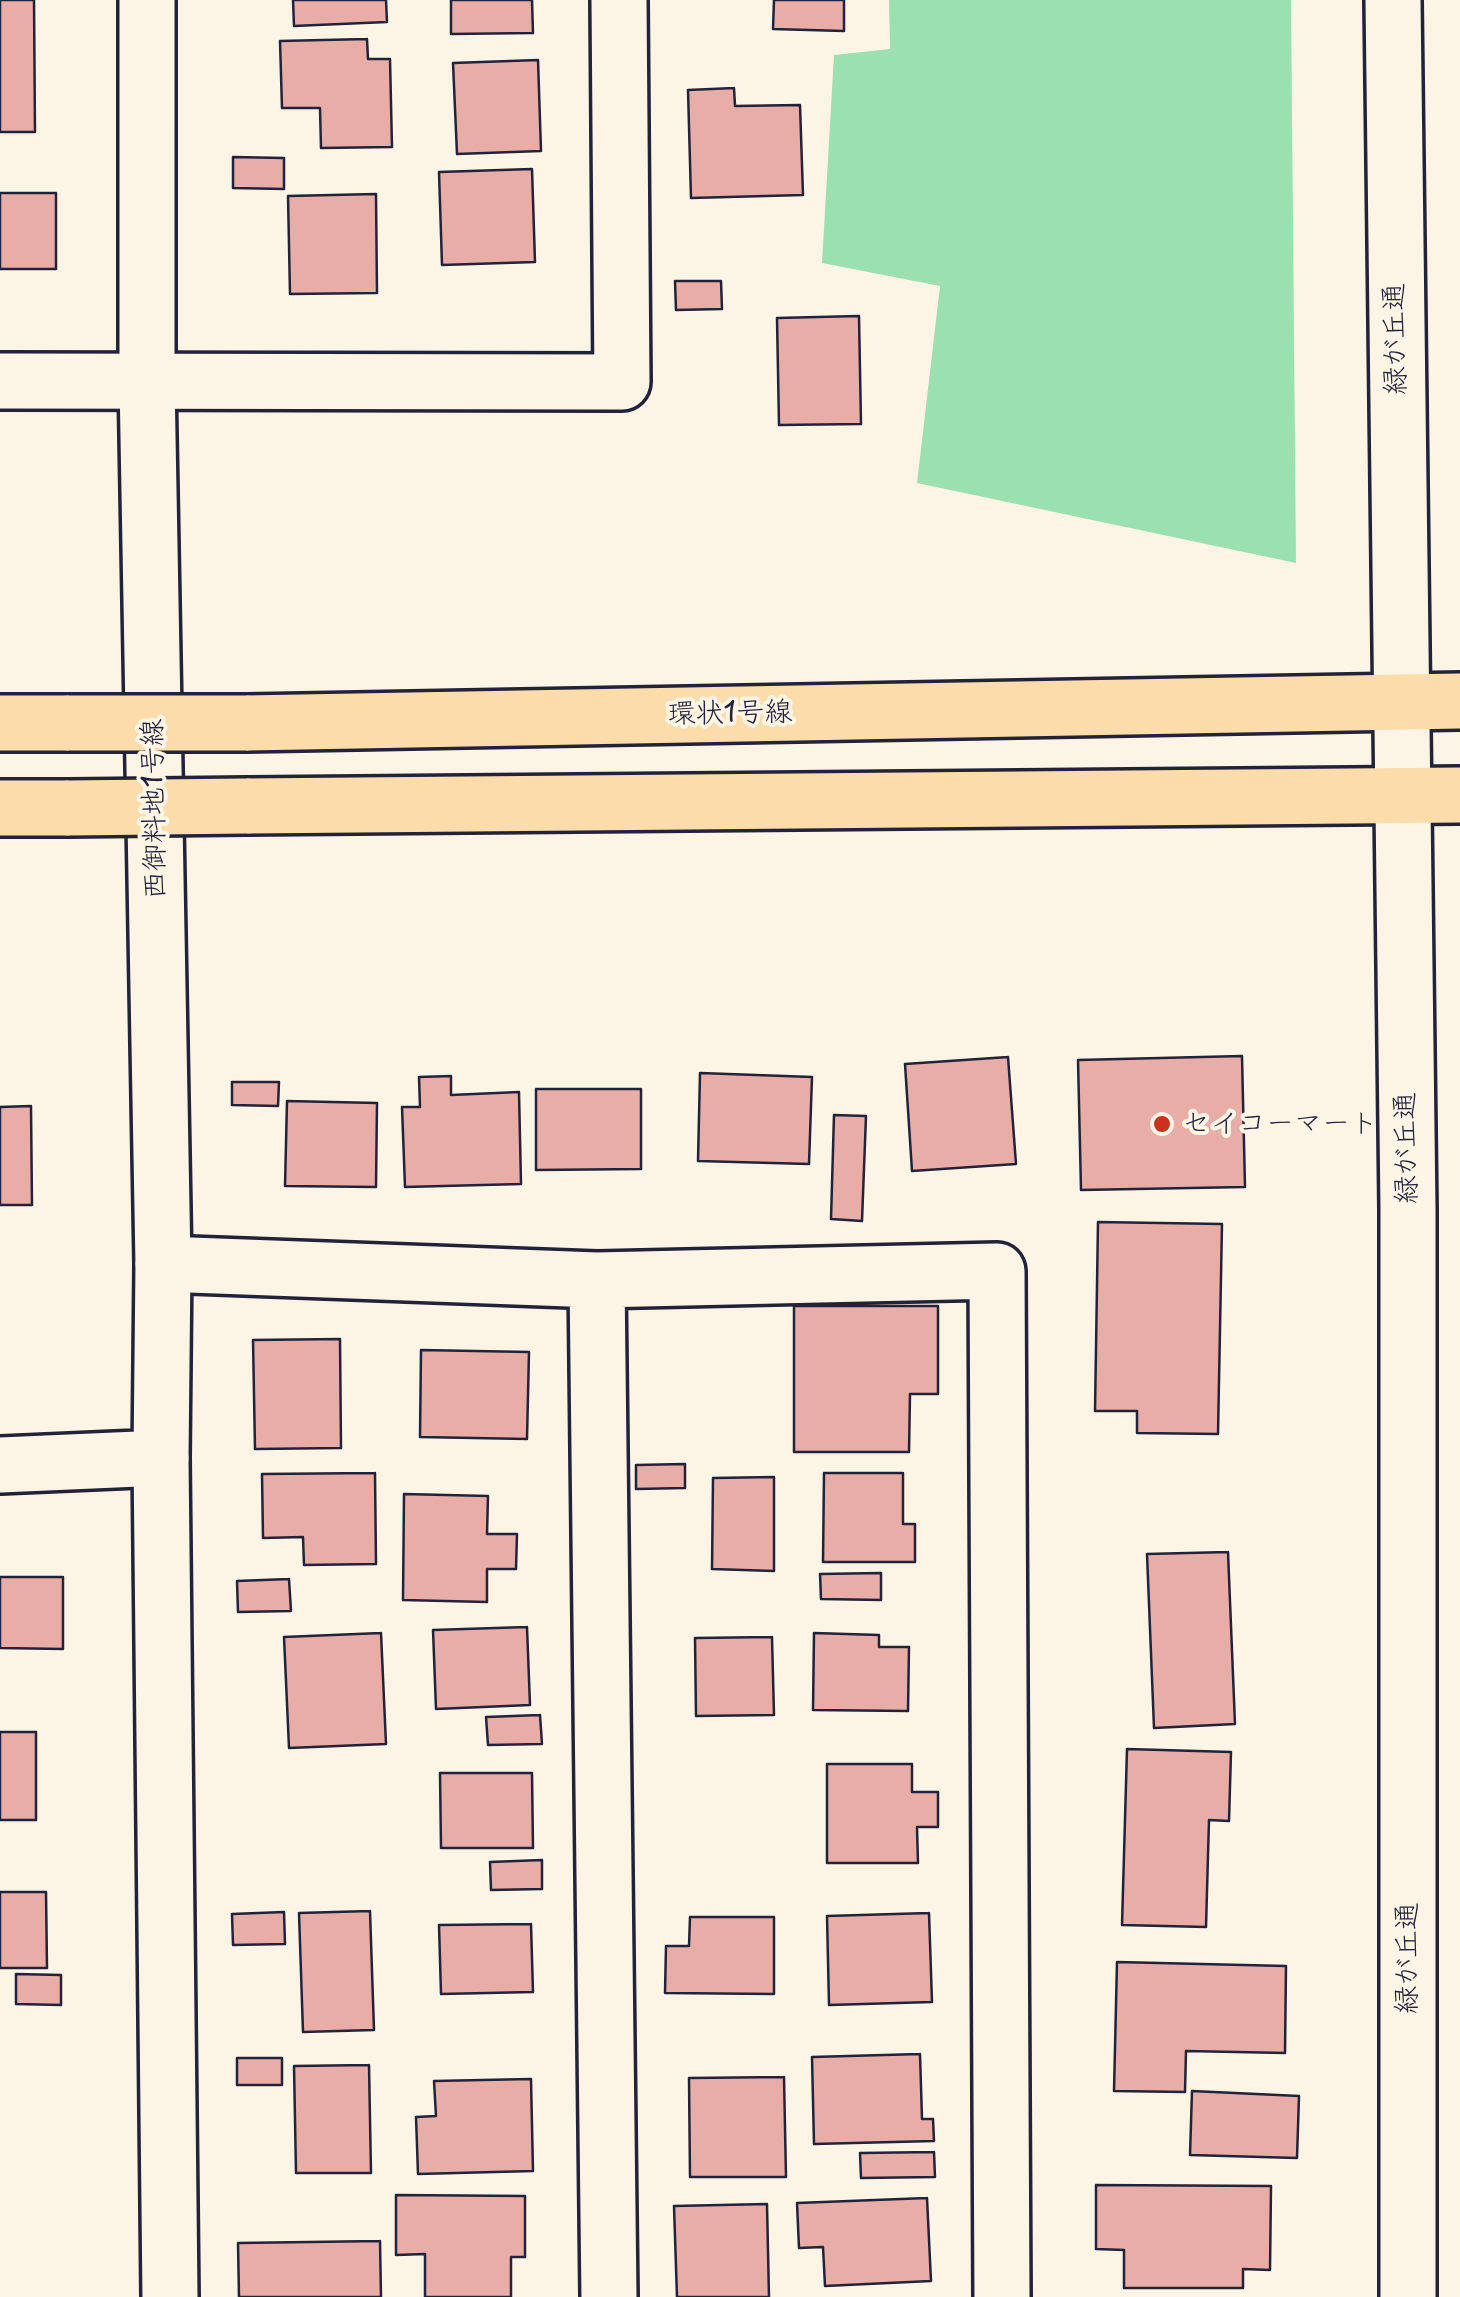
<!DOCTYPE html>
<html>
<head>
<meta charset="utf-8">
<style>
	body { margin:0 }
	canvas { display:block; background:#fcf5e5 }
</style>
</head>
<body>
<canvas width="1460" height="2297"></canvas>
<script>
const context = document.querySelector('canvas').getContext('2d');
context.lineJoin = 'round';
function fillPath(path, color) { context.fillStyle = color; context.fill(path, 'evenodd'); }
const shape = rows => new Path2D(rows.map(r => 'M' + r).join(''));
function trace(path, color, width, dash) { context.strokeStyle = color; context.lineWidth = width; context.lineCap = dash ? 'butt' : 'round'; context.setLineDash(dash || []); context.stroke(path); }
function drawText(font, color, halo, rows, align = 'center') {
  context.font = font + ' "Playpen Sans","Klee One",sans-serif'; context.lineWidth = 8; context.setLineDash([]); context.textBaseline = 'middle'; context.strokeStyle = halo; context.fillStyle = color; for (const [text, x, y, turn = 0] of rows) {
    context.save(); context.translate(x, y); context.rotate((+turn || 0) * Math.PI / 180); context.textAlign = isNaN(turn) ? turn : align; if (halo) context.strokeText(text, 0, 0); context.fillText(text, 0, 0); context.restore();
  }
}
const green = shape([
	[889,0,1291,0,1296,563,917,483,940,286,822,263,834,55,890,49]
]);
const building = shape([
	[0,0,34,0,35,132,0,132,0,0],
	[293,0,386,0,387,22,294,26,293,0],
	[451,0,532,0,533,33,451,34,451,0],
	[774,0,844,0,844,31,773,29,774,0],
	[367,39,368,59,390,59,392,147,321,148,320,108,282,108,280,41,367,39],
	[538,60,541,151,457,154,453,63,538,60],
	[734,88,735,106,800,105,803,195,691,198,688,90,734,88],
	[233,157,284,158,284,189,233,188,233,157],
	[532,169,535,262,442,265,439,172,532,169],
	[0,193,56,193,56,269,0,269,0,193],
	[376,194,377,293,290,294,288,196,376,194],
	[675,281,721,281,722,309,676,310,675,281],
	[859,316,861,424,779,425,777,318,859,316],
	[1242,1056,1245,1187,1081,1190,1078,1060,1242,1056],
	[1008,1057,1016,1164,912,1171,905,1064,1008,1057],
	[700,1073,812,1077,809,1164,698,1161,700,1073],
	[451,1076,451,1095,519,1092,521,1184,405,1187,402,1107,420,1107,419,1077,451,1076],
	[232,1082,279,1082,278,1106,232,1105,232,1082],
	[536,1089,641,1089,641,1169,536,1170,536,1089],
	[287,1101,377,1103,376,1187,285,1186,287,1101],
	[31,1106,32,1205,0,1205,0,1107,31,1106],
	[834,1115,866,1116,862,1221,831,1219,834,1115],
	[1098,1222,1222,1224,1218,1434,1137,1433,1137,1411,1095,1411,1098,1222],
	[794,1306,938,1306,938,1394,910,1394,909,1452,794,1452,794,1306],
	[340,1339,341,1448,255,1449,253,1340,340,1339],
	[421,1350,529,1352,527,1439,420,1437,421,1350],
	[685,1464,685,1488,636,1489,636,1465,685,1464],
	[375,1473,376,1564,304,1565,303,1537,263,1538,262,1474,375,1473],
	[824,1473,903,1473,903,1524,915,1524,915,1562,823,1562,824,1473],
	[774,1477,774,1571,712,1569,713,1478,774,1477],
	[404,1494,488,1496,487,1534,517,1534,516,1569,487,1569,487,1602,403,1600,404,1494],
	[1228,1552,1235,1724,1154,1728,1147,1554,1228,1552],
	[881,1573,881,1600,821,1599,820,1574,881,1573],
	[0,1577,63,1577,63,1649,0,1648,0,1577],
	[289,1579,291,1611,238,1612,237,1581,289,1579],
	[527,1627,530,1705,436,1709,433,1630,527,1627],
	[381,1633,386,1744,289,1748,284,1637,381,1633],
	[814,1633,879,1635,879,1647,909,1647,908,1711,813,1710,814,1633],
	[772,1637,774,1715,696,1716,695,1638,772,1637],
	[540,1715,542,1744,488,1745,486,1717,540,1715],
	[0,1732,36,1732,36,1820,0,1820,0,1732],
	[1127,1749,1231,1752,1229,1821,1209,1820,1206,1927,1122,1925,1127,1749],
	[827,1764,912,1764,912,1792,938,1792,938,1827,917,1827,918,1863,827,1863,827,1764],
	[440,1773,532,1773,533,1848,441,1848,440,1773],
	[542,1860,542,1889,491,1890,490,1862,542,1860],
	[0,1892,46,1892,47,1968,0,1968,0,1892],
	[370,1911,374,2030,303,2032,299,1913,370,1911],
	[284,1912,285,1944,233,1945,232,1914,284,1912],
	[929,1913,932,2002,829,2005,827,1916,929,1913],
	[690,1917,774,1917,774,1994,665,1993,666,1946,689,1946,690,1917],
	[531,1924,533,1992,441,1994,439,1925,531,1924],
	[1117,1962,1286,1966,1285,2053,1186,2051,1185,2092,1114,2091,1117,1962],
	[16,1974,61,1975,61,2005,16,2004,16,1974],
	[920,2054,922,2119,933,2119,934,2141,814,2144,812,2057,920,2054],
	[237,2058,282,2058,282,2085,237,2085,237,2058],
	[369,2065,371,2173,296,2173,294,2066,369,2065],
	[784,2077,786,2177,690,2177,689,2078,784,2077],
	[531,2079,533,2171,418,2174,416,2117,436,2116,434,2081,531,2079],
	[1192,2091,1299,2096,1297,2158,1190,2155,1192,2091],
	[934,2152,935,2177,861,2178,860,2153,934,2152],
	[1096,2185,1271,2186,1270,2270,1243,2269,1243,2288,1124,2288,1124,2250,1096,2249,1096,2185],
	[396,2195,525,2196,525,2257,511,2257,511,2297,425,2297,425,2254,396,2255,396,2195],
	[927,2198,931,2281,825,2286,823,2247,799,2248,797,2203,927,2198],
	[767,2204,769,2297,677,2297,674,2206,767,2204],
	[380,2241,381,2297,239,2297,238,2243,380,2241]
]);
const street = shape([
	[0,381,622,382,619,0],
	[163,1264,597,1280,997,1271,1002,2297],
	[597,1280,609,2297],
	[161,1458,170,2297]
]);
const secondary = shape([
	[1393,0,1408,1209,1408,2297],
	[0,1465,161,1458,163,1264,147,381,147,0]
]);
const primary = shape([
	[0,723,69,723],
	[246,723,1460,701],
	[247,806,1460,795],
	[0,808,69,808]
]);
const primaryBridge = shape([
	[69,723,246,723],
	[69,808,247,806]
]);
const markers = [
	[1162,1124,10,"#c8321e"]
];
const streetNames = [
	["緑が丘通",1396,339,-91],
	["環状1号線",730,714,-1],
	["西御料地1号線",155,809,-91],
	["緑が丘通",1407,1148,-91],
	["緑が丘通",1408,1958,-90]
];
const poiNames = [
	["セイコーマート",1182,1124]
];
fillPath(green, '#9be1af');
fillPath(building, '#e8ada7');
trace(building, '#22223b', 2.5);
trace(street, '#22223b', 62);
trace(secondary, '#22223b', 62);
trace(primary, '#22223b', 62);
trace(street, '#fcf5e5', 55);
trace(secondary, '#fcf5e5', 55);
trace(primary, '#fddcac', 55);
trace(primaryBridge, '#22223b', 62, []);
trace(primaryBridge, '#fddcac', 55);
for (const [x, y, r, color] of markers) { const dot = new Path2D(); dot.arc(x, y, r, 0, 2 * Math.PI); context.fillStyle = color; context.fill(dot); trace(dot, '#fcf5e5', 4); }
drawText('28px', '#22223b', '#fcf5e5', streetNames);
drawText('28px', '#22223b', '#fcf5e5', poiNames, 'left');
</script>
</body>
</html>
